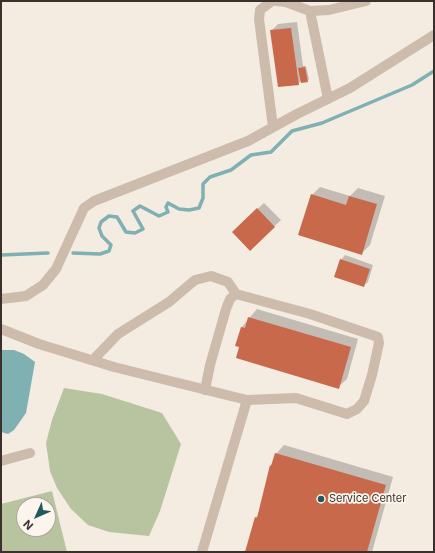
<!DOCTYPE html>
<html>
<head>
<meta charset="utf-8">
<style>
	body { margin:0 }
	#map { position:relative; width:435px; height:553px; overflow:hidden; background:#f4ebe1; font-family:Inter,sans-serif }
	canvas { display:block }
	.frame { position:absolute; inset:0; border:2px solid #3b302b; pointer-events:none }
	.north { position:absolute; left:16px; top:497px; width:40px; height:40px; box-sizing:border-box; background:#fbf5ee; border:1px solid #aea6a0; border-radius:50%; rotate:225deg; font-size:11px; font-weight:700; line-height:16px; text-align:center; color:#3b302b }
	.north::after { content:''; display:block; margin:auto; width:14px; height:18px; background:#1f5a5e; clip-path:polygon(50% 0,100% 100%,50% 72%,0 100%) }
</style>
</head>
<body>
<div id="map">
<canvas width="435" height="553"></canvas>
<div class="frame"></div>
<div class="north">N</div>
</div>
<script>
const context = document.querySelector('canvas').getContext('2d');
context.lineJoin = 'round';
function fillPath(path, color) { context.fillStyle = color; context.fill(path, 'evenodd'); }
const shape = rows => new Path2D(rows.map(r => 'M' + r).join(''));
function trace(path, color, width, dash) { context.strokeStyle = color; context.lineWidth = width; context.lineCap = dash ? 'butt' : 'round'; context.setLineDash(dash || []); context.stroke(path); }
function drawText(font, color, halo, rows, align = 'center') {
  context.font = font + ' Inter,sans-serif'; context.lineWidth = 3.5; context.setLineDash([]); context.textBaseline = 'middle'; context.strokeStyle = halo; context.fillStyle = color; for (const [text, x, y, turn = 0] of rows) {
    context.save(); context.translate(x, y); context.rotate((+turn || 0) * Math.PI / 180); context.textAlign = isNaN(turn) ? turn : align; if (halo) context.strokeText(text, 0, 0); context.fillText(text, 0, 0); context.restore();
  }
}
const green = shape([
	[64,388,102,394,162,413,181,444,160,511,149,536,109,532,88,525,71,509,57,488,50,471,46,443,52,420],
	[52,491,67,552,1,552,1,504],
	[24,505,48,505,48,529,24,529]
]);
const water = shape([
	[1,350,14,350,24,354,35,362,26,413,14,430,8,434,1,432]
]);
const shadow = shape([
	[297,22,303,66,306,66,309,79,307,81,302,80,298,84,271,31,278,24],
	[320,187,350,196,358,188,385,196,370,245,361,254,312,195],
	[264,203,281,220,250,250,233,232],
	[345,255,373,265,368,282,363,286,341,260],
	[257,309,358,339,347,379,338,387,240,346,241,328],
	[284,445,393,477,372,552,245,552,255,518,258,515,271,466,276,454]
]);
const stream = shape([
	[73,253,100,254,109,251,111,245,102,236,99,228,101,222,109,216,117,217,126,232,135,233,143,229,133,211,140,206,159,216,168,212,166,207,168,203,179,209,189,210,199,208,203,198,203,184,210,177,231,170,251,155,271,152,292,131,322,123,412,85,434,71],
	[1,255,48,253]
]);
const building = shape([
	[291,28,299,85,278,87,270,30],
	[305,67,308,82,301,83,298,68],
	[311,194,346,205,349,196,377,204,362,255,298,235],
	[257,208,275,227,250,251,232,232],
	[340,259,370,269,364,287,334,277],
	[248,317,351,347,339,389,236,358,239,347,235,346,241,327,245,328],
	[275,453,386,485,367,552,245,552,255,517,257,518,270,465,271,466]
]);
const minor = shape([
	[272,1,260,10,259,19,273,127],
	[276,1,286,2,310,11,329,10,366,1],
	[310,11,328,99],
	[1,299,26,296,43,285,56,269,84,208,94,201,248,141,297,114,350,88,434,35],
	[1,329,39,344,114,367,247,400,202,552],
	[93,360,118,334,169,302,195,280,211,276,228,282,236,294],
	[205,390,210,365,226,309,230,299,236,294,310,314,378,337,379,343,372,375,364,401,357,409,347,414,296,398,247,400],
	[1,461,30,453]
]);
const markers = [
	[321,499,4,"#1f5a5e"]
];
const poiNames = [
	["Service Center",329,499]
];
fillPath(green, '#b8c4a0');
fillPath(water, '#7fb0b2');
fillPath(shadow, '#0003');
trace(stream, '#7fb0b2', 3.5);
fillPath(building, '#c8694b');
trace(minor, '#cdbbac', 10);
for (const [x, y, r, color] of markers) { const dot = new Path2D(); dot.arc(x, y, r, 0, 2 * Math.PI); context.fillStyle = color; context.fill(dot); trace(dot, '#fbf5ee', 1.5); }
drawText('11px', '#3b302b', '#fbf5ee', poiNames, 'left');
</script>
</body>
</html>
